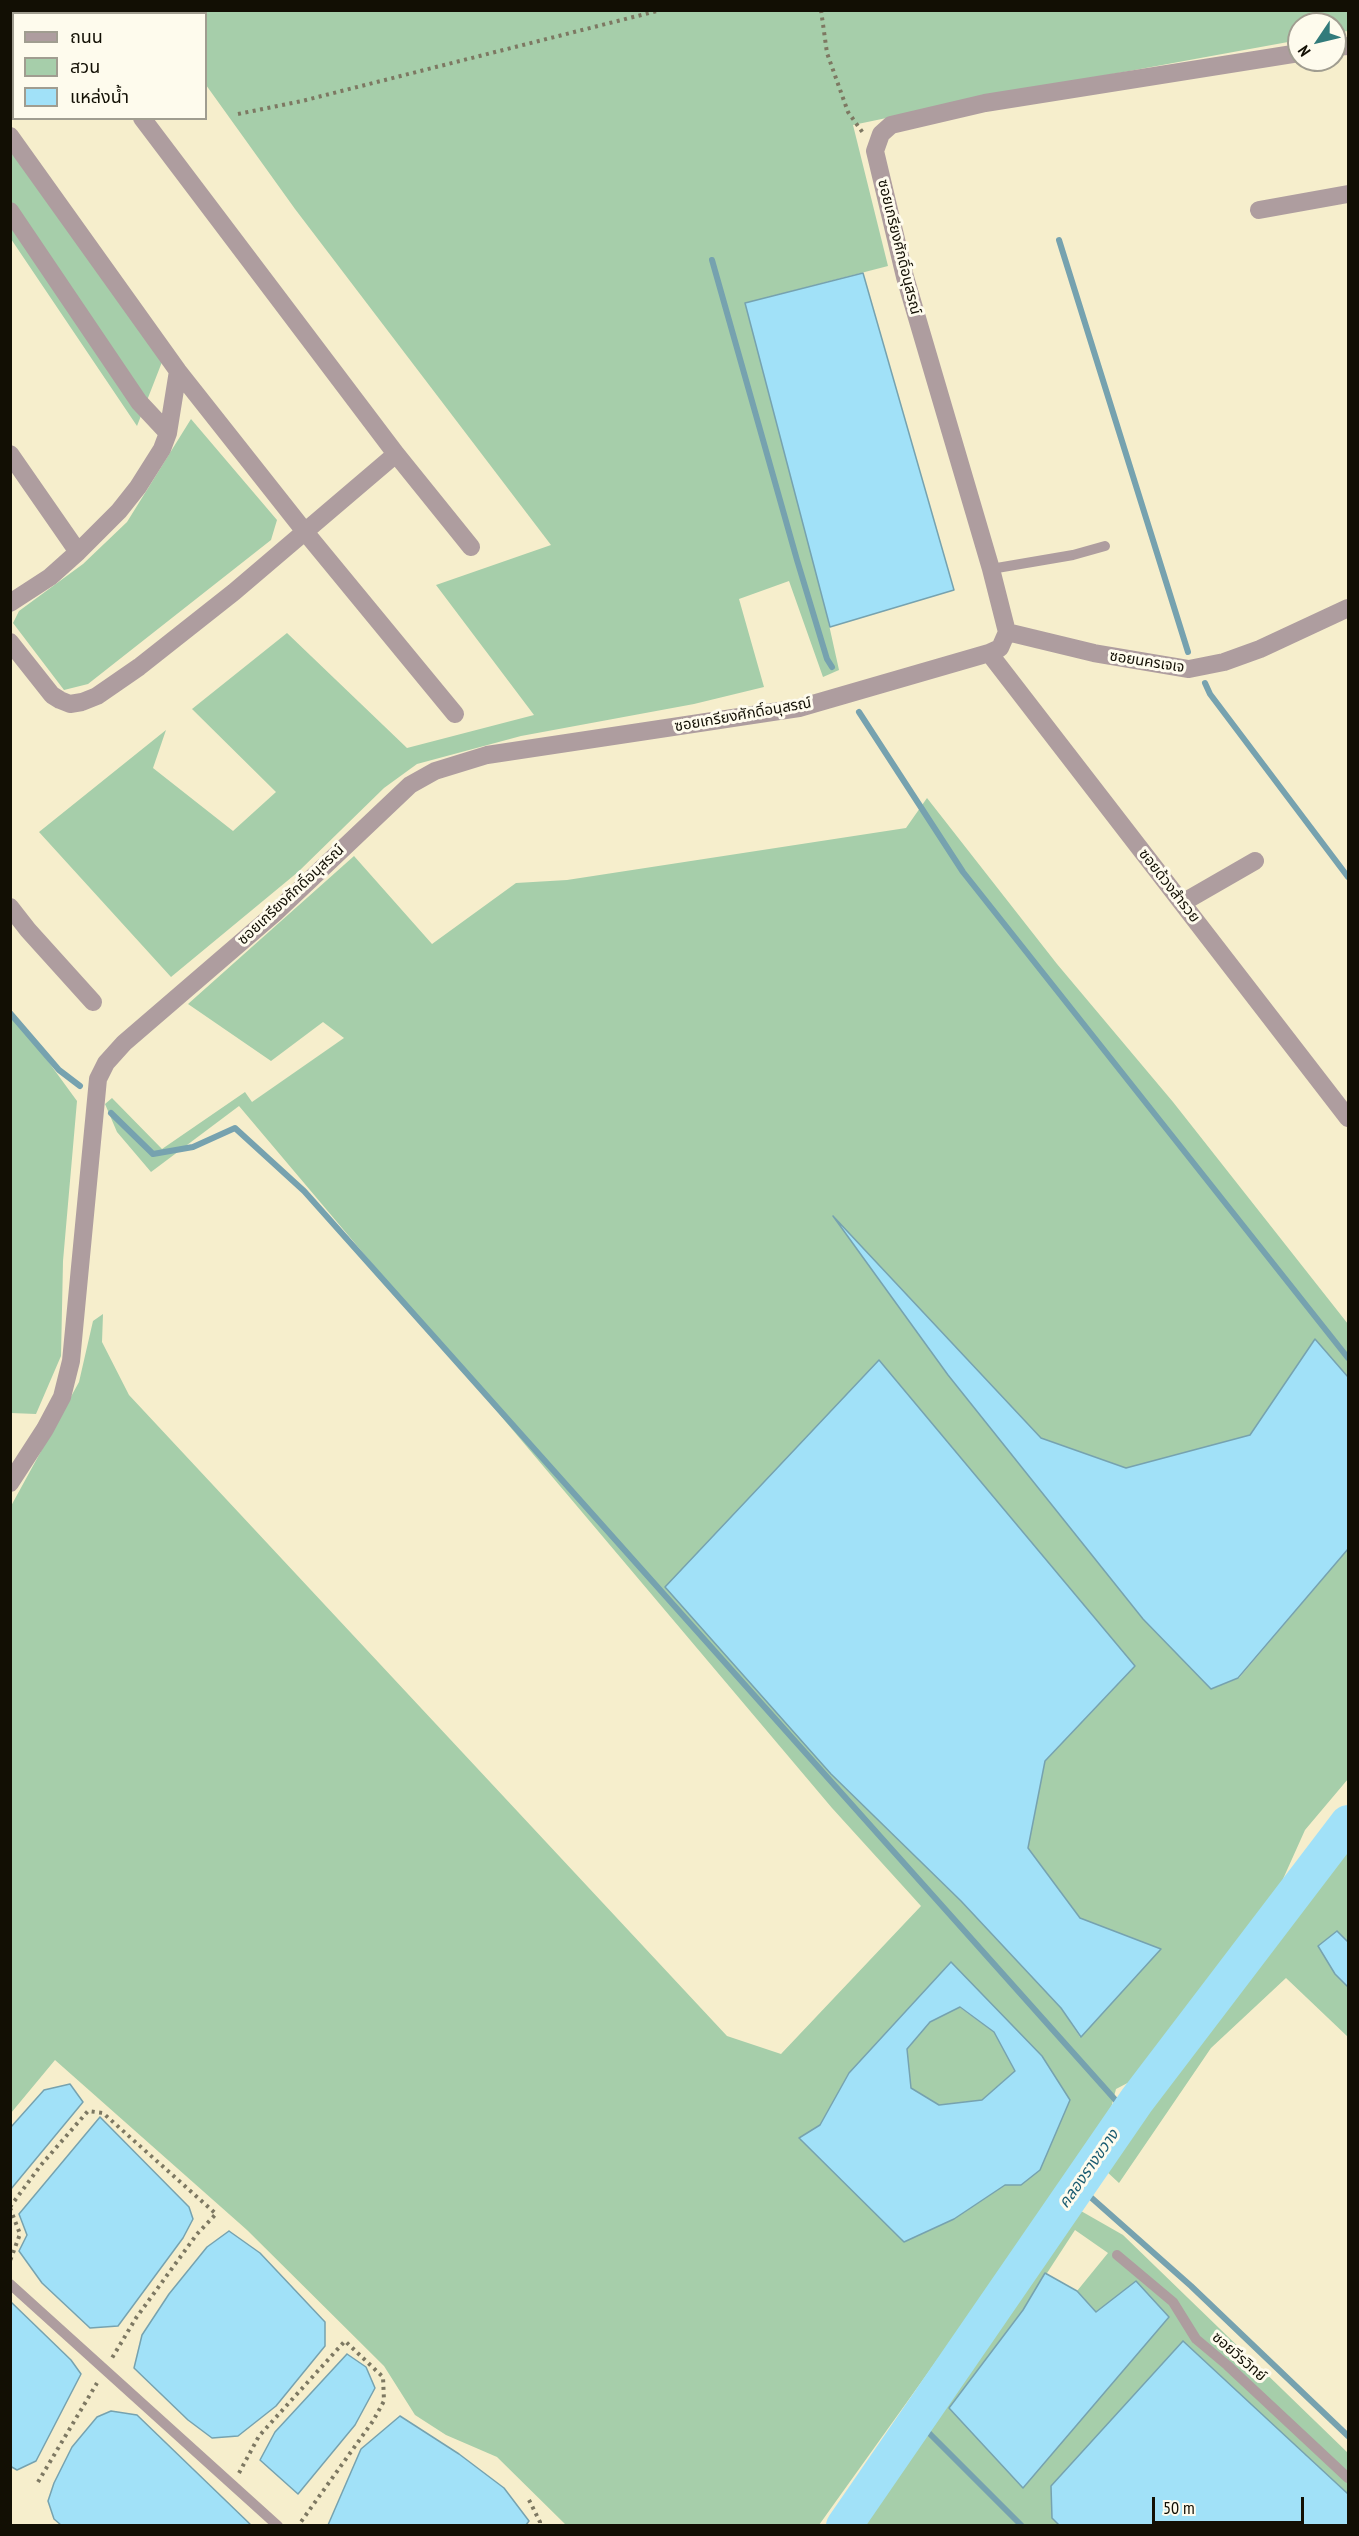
<!DOCTYPE html>
<html>
<head>
<meta charset="utf-8">
<style>
	body { margin:0 }
	#map { position:relative; width:1359px; height:2536px; overflow:hidden; background:#f6eecc; font-family:"PT Sans Narrow","Noto Sans Thai",sans-serif }
	canvas { display:block }
	.frame { position:absolute; inset:0; border:12px solid #120f04; pointer-events:none }
	.legend { position:absolute; left:12px; top:12px; width:195px; height:108px; box-sizing:border-box; background:#fefbed; border:2px solid #a09d90; margin:0; padding:8px 10px; list-style:none; font-size:18px; color:#120f04 }
	.legend li { display:flex; align-items:center; gap:12px; height:30px }
	.legend b { width:30px; border:2px solid #a09d90 }
	.north { position:absolute; left:1287px; top:12px; width:60px; height:60px; box-sizing:border-box; background:#fefbed; border:2px solid #a09d90; border-radius:50%; rotate:235deg; font-size:16px; font-weight:700; line-height:24px; text-align:center; color:#120f04 }
	.north::after { content:''; display:block; margin:auto; width:21px; height:27px; background:#327b7b; clip-path:polygon(50% 0,100% 100%,50% 72%,0 100%) }
	.scale { position:absolute; left:1152px; top:2497px; width:152px; height:27px; box-sizing:border-box; border:3px solid #120f04; border-top:0; padding-left:8px; font-size:18px; line-height:21px; white-space:nowrap; color:#120f04; -webkit-text-stroke:4px #fefbed; paint-order:stroke }
</style>
</head>
<body>
<div id="map">
<canvas width="1359" height="2536"></canvas>
<div class="frame"></div>
<ul class="legend">
<li><b style="height:8px;background:#ae9d9f"></b>ถนน</li>
<li><b style="height:16px;background:#a6ceaa"></b>สวน</li>
<li><b style="height:16px;background:#a1e1f8"></b>แหล่งน้ำ</li>
</ul>
<div class="north">N</div>
<div class="scale">50 m</div>
</div>
<script>
const context = document.querySelector('canvas').getContext('2d');
context.lineJoin = 'round';
function fillPath(path, color) { context.fillStyle = color; context.fill(path, 'evenodd'); }
const shape = rows => new Path2D(rows.map(r => 'M' + r).join(''));
function trace(path, color, width, dash) { context.strokeStyle = color; context.lineWidth = width; context.lineCap = dash ? 'butt' : 'round'; context.setLineDash(dash || []); context.stroke(path); }
function drawText(font, color, halo, rows, align = 'center') {
  context.font = font + ' "PT Sans Narrow","Noto Sans Thai",sans-serif'; context.lineWidth = 6; context.setLineDash([]); context.textBaseline = 'middle'; context.strokeStyle = halo; context.fillStyle = color; for (const [text, x, y, turn = 0] of rows) {
    context.save(); context.translate(x, y); context.rotate((+turn || 0) * Math.PI / 180); context.textAlign = isNaN(turn) ? turn : align; if (halo) context.strokeText(text, 0, 0); context.fillText(text, 0, 0); context.restore();
  }
}
const green = shape([
	[152,11,1348,11,1348,31,1335,33,1335,24,1299,24,1299,40,987,97,853,125,888,266,745,303,821,589,839,670,823,677,789,581,739,599,764,687,694,704,521,736,417,764,384,788,298,872,171,977,39,832,166,730,153,768,233,831,276,792,192,709,287,633,407,748,534,715,436,585,551,545,295,209,206,85,206,14,154,13],
	[10,146,162,362,137,426,11,239],
	[191,419,277,520,271,540,88,684,64,690,13,623,19,611,83,564,127,522],
	[927,798,1057,964,1173,1102,1348,1324,1348,1377,1315,1339,1250,1435,1126,1468,1041,1438,837,1221,948,1375,1143,1619,1211,1689,1239,1678,1348,1549,1348,1779,1305,1830,1283,1879,1283,1894,1141,2076,1116,2089,1105,2131,1078,2163,819,2525,566,2525,497,2457,446,2435,415,2415,384,2366,247,2230,55,2060,11,2113,11,1506,79,1382,93,1321,103,1314,102,1342,129,1395,727,2036,781,2054,921,1906,832,1808,239,1106,151,1172,117,1132,105,1104,112,1098,162,1149,245,1092,252,1102,344,1038,323,1022,271,1061,188,1004,354,856,432,944,516,883,567,880,906,828],
	[879,1360,1135,1666,1045,1761,1028,1848,1080,1918,1160,1949,1080,2037,1061,2008,961,1901,831,1774],
	[951,1962,1070,2100,1021,2185,1005,2185,954,2219,799,2139,820,2125,849,2073],
	[11,1017,42,1053,77,1101,63,1261,61,1356,36,1414,11,1413],
	[1348,1850,1348,1942,1337,1931,1335,1974,1348,1987,1348,2037,1286,1978,1211,2048,1119,2183,1105,2170,1168,2076,1266,1959],
	[959,2007,994,2032,1015,2071,982,2100,939,2105,911,2088,907,2049,930,2022],
	[1074,2207,1123,2235,1348,2453,1348,2494,1183,2341,1052,2518,1060,2525,855,2526,1063,2216],
	[1075,2230,1108,2253,1077,2291,1096,2312,1169,2317,1023,2487,949,2408,1023,2310]
]);
const water = shape([
	[863,273,954,590,830,627,745,303,863,273],
	[833,1216,1041,1438,1126,1468,1250,1435,1315,1339,1348,1377,1348,1549,1238,1678,1211,1689,1143,1619,948,1375,833,1216],
	[879,1360,1135,1666,1045,1761,1028,1848,1080,1918,1161,1949,1081,2037,1061,2008,961,1901,831,1774,665,1587,879,1360],
	[1337,1931,1348,1942,1348,1987,1335,1974,1318,1946,1337,1931],
	[951,1962,1042,2056,1070,2100,1040,2170,1021,2185,1005,2185,954,2219,904,2242,799,2138,820,2125,849,2073,951,1962],
	[960,2007,994,2032,1015,2071,982,2100,939,2105,911,2088,907,2049,930,2022,960,2007],
	[70,2084,83,2102,11,2189,11,2127,44,2090,70,2084],
	[100,2117,189,2207,193,2219,183,2238,118,2326,90,2328,42,2283,19,2251,27,2235,19,2214,100,2117],
	[229,2231,260,2253,325,2322,325,2346,276,2406,238,2436,212,2438,188,2420,134,2368,142,2335,169,2294,207,2247,229,2231],
	[1045,2273,1077,2291,1096,2312,1136,2281,1169,2317,1023,2488,949,2408,1023,2310,1045,2273],
	[11,2302,71,2360,81,2374,36,2461,17,2470,10,2466,11,2302],
	[1183,2341,1348,2494,1348,2525,1060,2526,1052,2518,1051,2486,1183,2341],
	[347,2354,366,2367,375,2388,355,2425,298,2494,260,2460,275,2432,347,2354],
	[111,2411,137,2415,251,2525,61,2525,54,2519,48,2501,54,2483,72,2447,97,2417,111,2411],
	[400,2416,459,2454,504,2488,529,2521,526,2525,328,2525,361,2449,400,2416]
]);
const stream = shape([
	[1059,240,1188,652],
	[712,260,797,560,827,659,832,667],
	[1205,683,1210,694,1348,877],
	[859,712,963,872,1348,1358],
	[10,1013,59,1070,80,1086],
	[111,1113,153,1154,193,1147,235,1128,304,1191,1127,2113],
	[1077,2185,1191,2286,1348,2436],
	[916,2420,1022,2526]
]);
const river = shape([
	[844,2526,1137,2100,1348,1823]
]);
const path = shape([
	[821,10,827,53,848,112,863,133],
	[238,114,302,101,661,10],
	[10,2207,41,2165,88,2111,103,2113,216,2214,197,2234,136,2318,112,2358],
	[10,2208,20,2234,10,2261],
	[239,2473,259,2436,345,2341,383,2377,384,2401,373,2421,298,2526],
	[38,2482,97,2383],
	[529,2500,540,2522,540,2526]
]);
const lane = shape([
	[991,569,1073,555,1105,546],
	[1117,2255,1173,2302,1196,2339,1227,2365,1348,2478],
	[10,2284,278,2526]
]);
const street = shape([
	[71,10,73,14],
	[1335,47,1348,46],
	[142,118,396,454,471,547],
	[10,136,178,371,306,533,455,714],
	[1259,210,1348,194],
	[10,211,139,402,168,433],
	[10,454,78,552],
	[10,603,50,577,78,552,119,511,138,487,162,449,168,433,178,371],
	[1007,632,1094,653,1189,669,1224,662,1260,649,1348,608],
	[10,642,52,695,60,700,70,704,82,702,97,696,139,667,234,592,396,454],
	[989,653,1348,1118],
	[1182,903,1255,861],
	[10,907,28,930,93,1002],
	[10,1483,45,1429,62,1397,71,1361,98,1079,106,1063,124,1043,275,913,410,785,435,771,487,755,799,708,989,653,1000,648,1007,632,991,569,905,277,875,151,881,134,891,125,985,103,1299,53]
]);
const streetNames = [
	["ซอยเกรียงศักดิ์อนุสรณ์",899,247,76],
	["ซอยนครเจเจ",1147,662,9],
	["ซอยเกรียงศักดิ์อนุสรณ์",743,715,-10],
	["ซอยด้วงสำรวย",1169,886,52],
	["ซอยเกรียงศักดิ์อนุสรณ์",291,895,-43],
	["ซอยวีรวิทย์",1239,2357,41]
];
const waterNames = [
	["คลองรางขวาง",1089,2169,-55]
];
fillPath(green, '#a6ceaa');
fillPath(water, '#a1e1f8');
trace(water, '#76a2af', 1.5);
trace(stream, '#76a2af', 6);
trace(river, '#a1e1f8', 36);
trace(path, '#7d7862', 4, [3, 4.5]);
trace(lane, '#ae9d9f', 10);
trace(street, '#ae9d9f', 18);
drawText('15px', '#120f04', '#fefbed', streetNames);
drawText('italic 16px', '#1a5c71', '#fefbed', waterNames);
</script>
</body>
</html>
